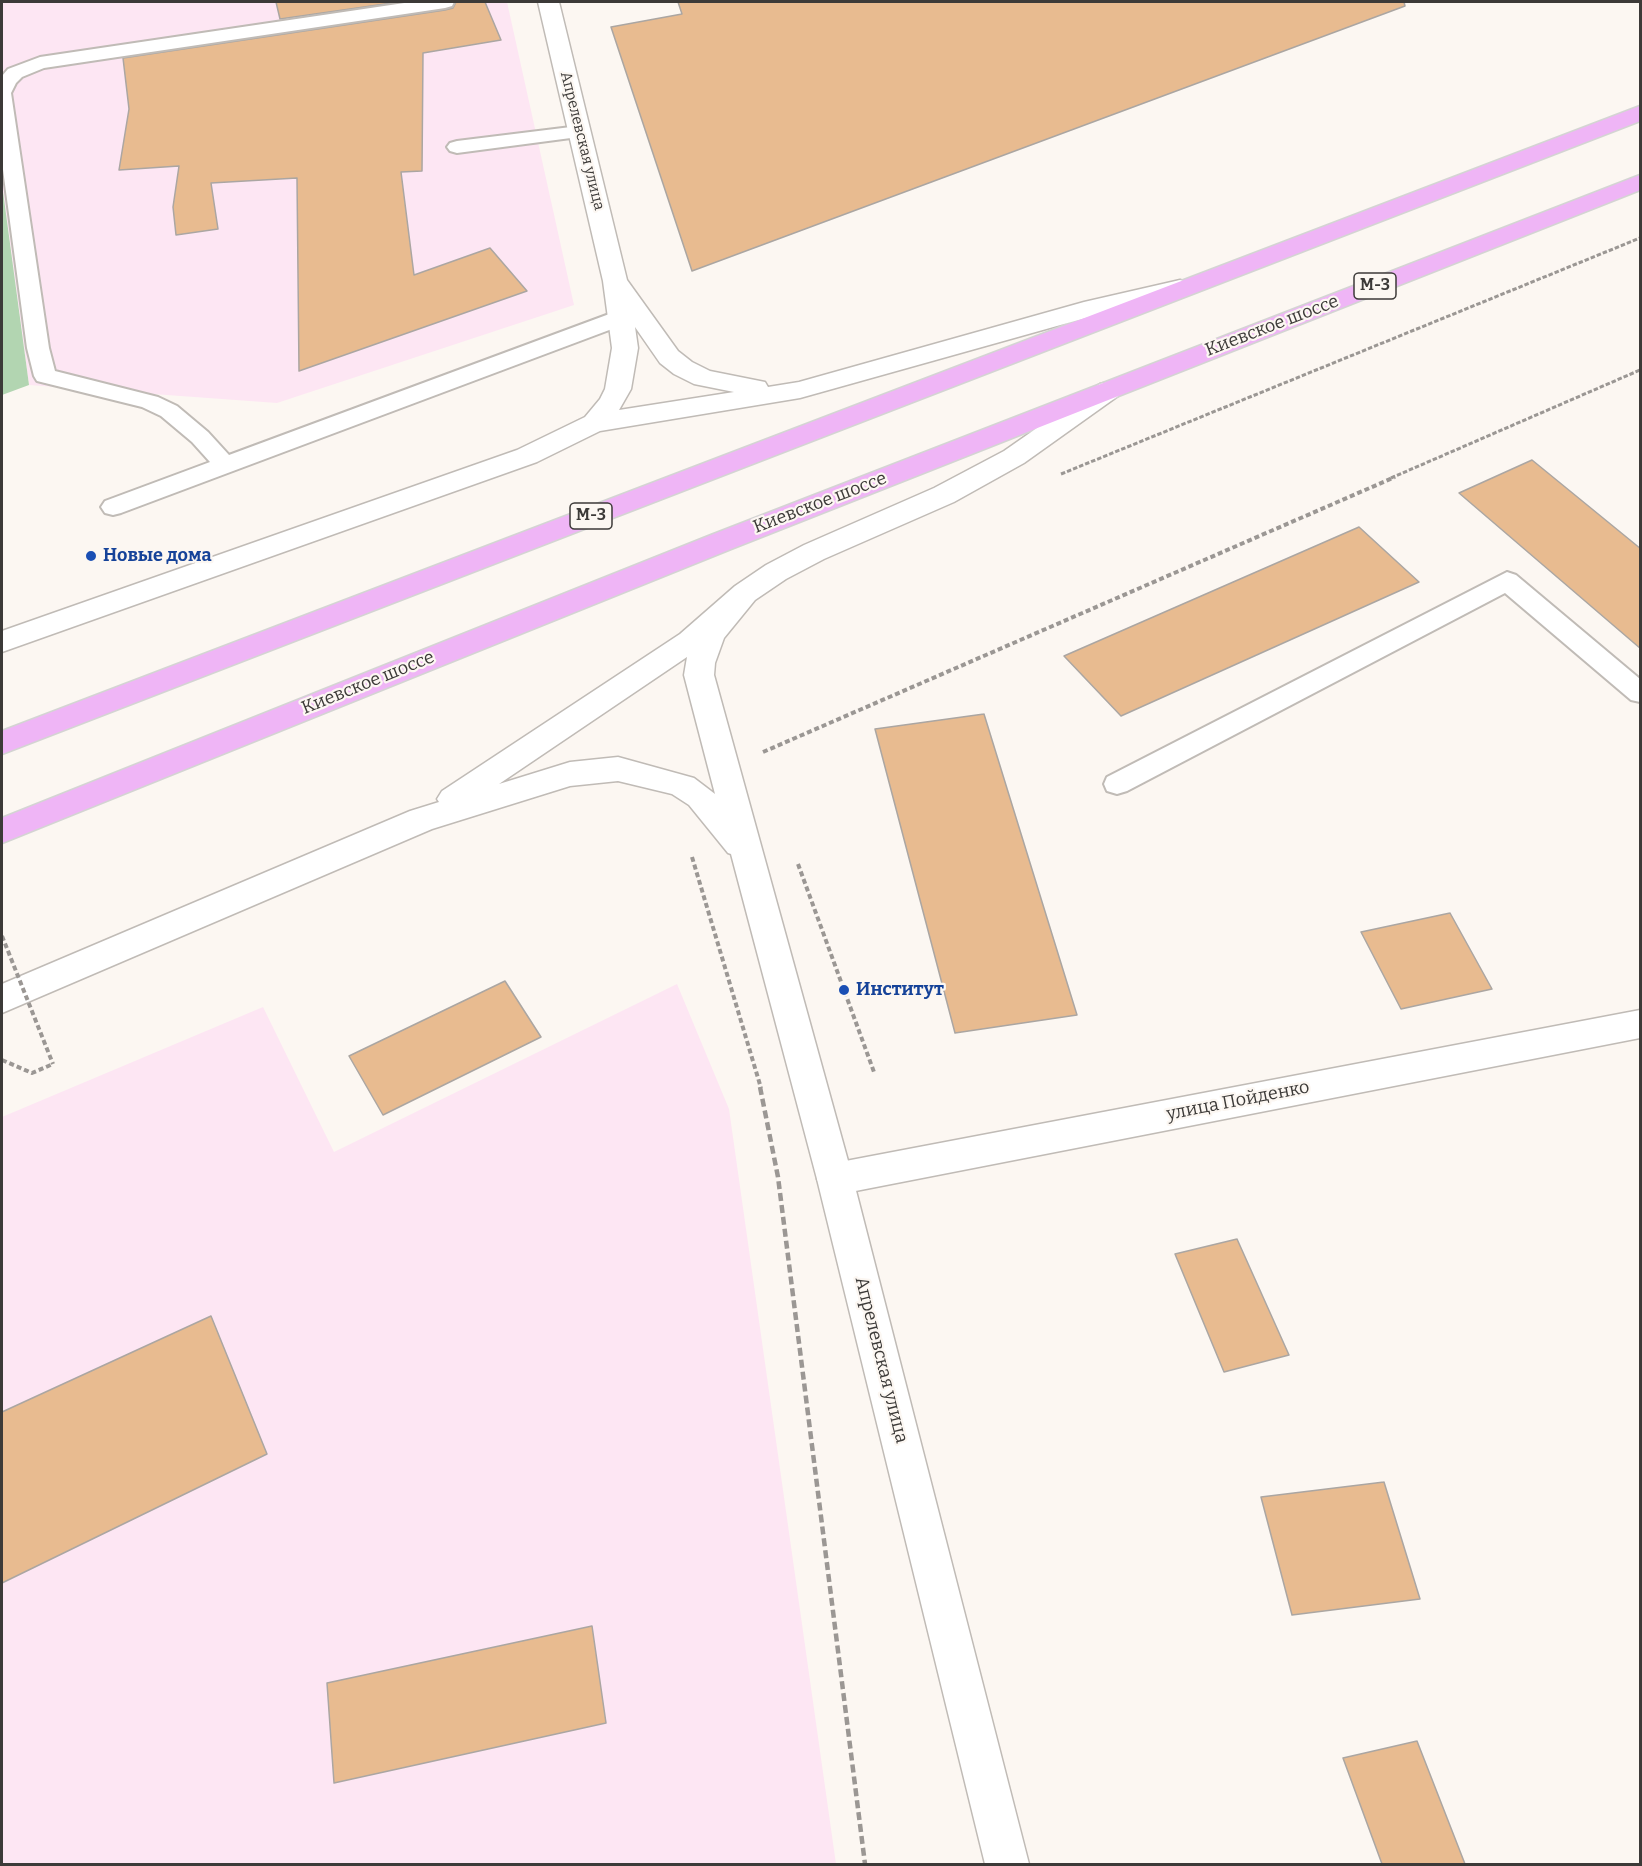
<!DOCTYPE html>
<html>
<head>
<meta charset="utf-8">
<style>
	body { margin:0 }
	#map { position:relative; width:1642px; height:1866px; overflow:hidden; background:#fcf7f2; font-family:Bitter,serif }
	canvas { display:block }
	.frame { position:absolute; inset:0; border:3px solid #3c3a38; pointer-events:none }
</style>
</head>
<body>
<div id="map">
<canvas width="1642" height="1866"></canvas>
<div class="frame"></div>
</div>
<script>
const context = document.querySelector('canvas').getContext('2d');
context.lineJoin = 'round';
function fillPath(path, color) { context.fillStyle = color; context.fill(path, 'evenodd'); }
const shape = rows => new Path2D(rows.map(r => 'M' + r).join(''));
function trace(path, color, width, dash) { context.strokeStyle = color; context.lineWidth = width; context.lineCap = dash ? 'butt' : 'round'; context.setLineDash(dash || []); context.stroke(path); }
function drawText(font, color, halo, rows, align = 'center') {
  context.font = font + ' Bitter,serif'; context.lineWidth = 4.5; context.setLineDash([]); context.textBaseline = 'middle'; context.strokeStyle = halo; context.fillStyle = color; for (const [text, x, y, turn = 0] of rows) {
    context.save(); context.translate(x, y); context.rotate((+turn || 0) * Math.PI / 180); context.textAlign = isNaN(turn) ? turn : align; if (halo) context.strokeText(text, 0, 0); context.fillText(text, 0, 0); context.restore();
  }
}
const industrial = shape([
	[2,2,507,2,574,305,277,403,29,385,2,184],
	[677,984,729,1109,836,1864,2,1864,2,1117,263,1007,334,1152]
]);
const green = shape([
	[2,184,29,385,2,395]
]);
const building = shape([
	[276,2,399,2,280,19,276,2],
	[456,2,485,2,501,40,423,53,422,171,401,172,414,275,490,248,527,291,299,371,297,178,211,183,218,229,176,235,173,207,179,166,119,170,129,109,123,58,445,10,453,8,456,2],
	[678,2,1404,2,1405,6,692,271,611,27,682,14,678,2],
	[1532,460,1641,549,1641,649,1459,493,1532,460],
	[1359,527,1419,582,1121,716,1064,656,1359,527],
	[984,714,1077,1015,955,1033,875,729,984,714],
	[1450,913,1492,989,1401,1009,1361,932,1450,913],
	[505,981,541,1037,383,1115,349,1056,505,981],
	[1237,1239,1289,1355,1224,1372,1175,1254,1237,1239],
	[211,1316,267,1454,2,1583,2,1412,211,1316],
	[1384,1482,1420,1599,1292,1615,1261,1497,1384,1482],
	[592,1626,606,1723,334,1783,327,1683,592,1626],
	[1417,1741,1465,1864,1382,1864,1343,1758,1417,1741]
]);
const pathFar2 = shape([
	[1061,474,1640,238],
	[1391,478,1640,370]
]);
const pathFar1 = shape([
	[763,752,1395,477],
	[692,857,761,1088],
	[798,864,874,1072],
	[2,1060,32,1073,53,1064]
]);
const path = shape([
	[760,1087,778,1177,865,1864]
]);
const lane = shape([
	[411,2,454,2,452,6,445,8,44,68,22,77,16,83,11,93,49,348,55,371,158,397,177,406,208,432,229,455,612,313,620,311,628,313,631,318,628,323,121,513,113,515,105,513,101,507,105,501,210,462,192,442,161,416,142,407,37,381,34,376,27,348,2,162,2,76,8,69,40,57,411,2],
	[579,126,586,128,589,132,586,136,457,153,450,151,447,147,450,143,457,141,579,126],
	[1507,572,1516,575,1640,679,1640,702,1631,700,1505,593,1127,791,1117,794,1107,791,1104,784,1107,777,1507,572]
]);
const street = shape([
	[1640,1010,1640,1038,835,1195,822,1190,817,1179,822,1168,835,1163,1640,1010]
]);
const secondary = shape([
	[538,2,559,2,627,280,678,351,692,362,710,371,765,382,768,387,799,382,1084,302,1180,280,1189,283,1192,288,1189,293,1089,317,800,398,600,431,537,462,2,652,2,631,517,450,585,417,600,399,605,389,612,348,603,281,538,2],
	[635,327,660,363,674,374,694,384,734,392,619,410,631,389,638,348,635,327],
	[1109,382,1118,384,1122,390,1118,396,1024,463,954,502,824,559,786,579,755,600,724,638,715,663,714,675,853,1179,1029,1864,985,1864,817,1179,731,854,728,853,689,805,672,794,618,781,570,786,432,829,2,1013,2,984,410,811,439,802,437,799,442,791,680,634,735,586,766,565,804,545,934,488,1004,451,1100,384,1109,382],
	[687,657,684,675,715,794,694,778,618,757,570,762,499,784,687,657]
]);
const highway = shape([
	[1640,106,1640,121,2,754,2,731,1640,106],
	[1640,175,1640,190,731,549,2,843,2,818,711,535,1640,175]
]);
const pathBridge = shape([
	[2,936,53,1064]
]);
const markers = [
	[91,556,6,"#1a4fb4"],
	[844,990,6,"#1a4fb4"]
];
const farStreetnames = [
	["Апрелевская улица",582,141,76]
];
const shields = [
	[1375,286,42],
	[591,516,42]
];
const shieldNames = [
	["М-3",1375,286],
	["М-3",591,516]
];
const streetNames = [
	["Киевское шоссе",1272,326,-21],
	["Киевское шоссе",820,503,-21],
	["Киевское шоссе",368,683,-22],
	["улица Пойденко",1238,1101,-11],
	["Апрелевская улица",881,1360,76]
];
const transitNames = [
	["Новые дома",103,556],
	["Институт",856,990]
];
fillPath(industrial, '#fde6f3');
fillPath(green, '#b2d5b1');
fillPath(building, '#e8bb90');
trace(building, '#aba6a2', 1.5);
trace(lane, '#c0bbb6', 4);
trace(street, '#c0bbb6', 3);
trace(secondary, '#c0bbb6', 3);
trace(highway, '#d4d4d3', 3);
trace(pathFar2, '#9b9794', 3, [4.5, 2]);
trace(pathFar1, '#9b9794', 4, [5, 3]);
trace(path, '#9b9794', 4.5, [8, 4]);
fillPath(lane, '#fff');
fillPath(street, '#fff');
fillPath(secondary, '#fff');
fillPath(highway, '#efb5f6');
trace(pathBridge, '#9b9794', 4, [5, 3]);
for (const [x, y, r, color] of markers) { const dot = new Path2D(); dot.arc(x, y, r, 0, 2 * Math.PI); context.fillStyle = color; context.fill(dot); trace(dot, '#fcf7f2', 2); }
drawText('15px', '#3c3a38', '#fcf7f2', farStreetnames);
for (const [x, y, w] of shields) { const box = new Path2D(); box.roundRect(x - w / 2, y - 13, w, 26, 4.5); context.fillStyle = '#fcf7f2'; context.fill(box); trace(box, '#3c3a38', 1.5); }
drawText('bold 16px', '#3c3a38', null, shieldNames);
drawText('18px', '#3c3a38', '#fcf7f2', streetNames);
drawText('bold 18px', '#164399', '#fcf7f2', transitNames, 'left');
</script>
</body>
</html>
